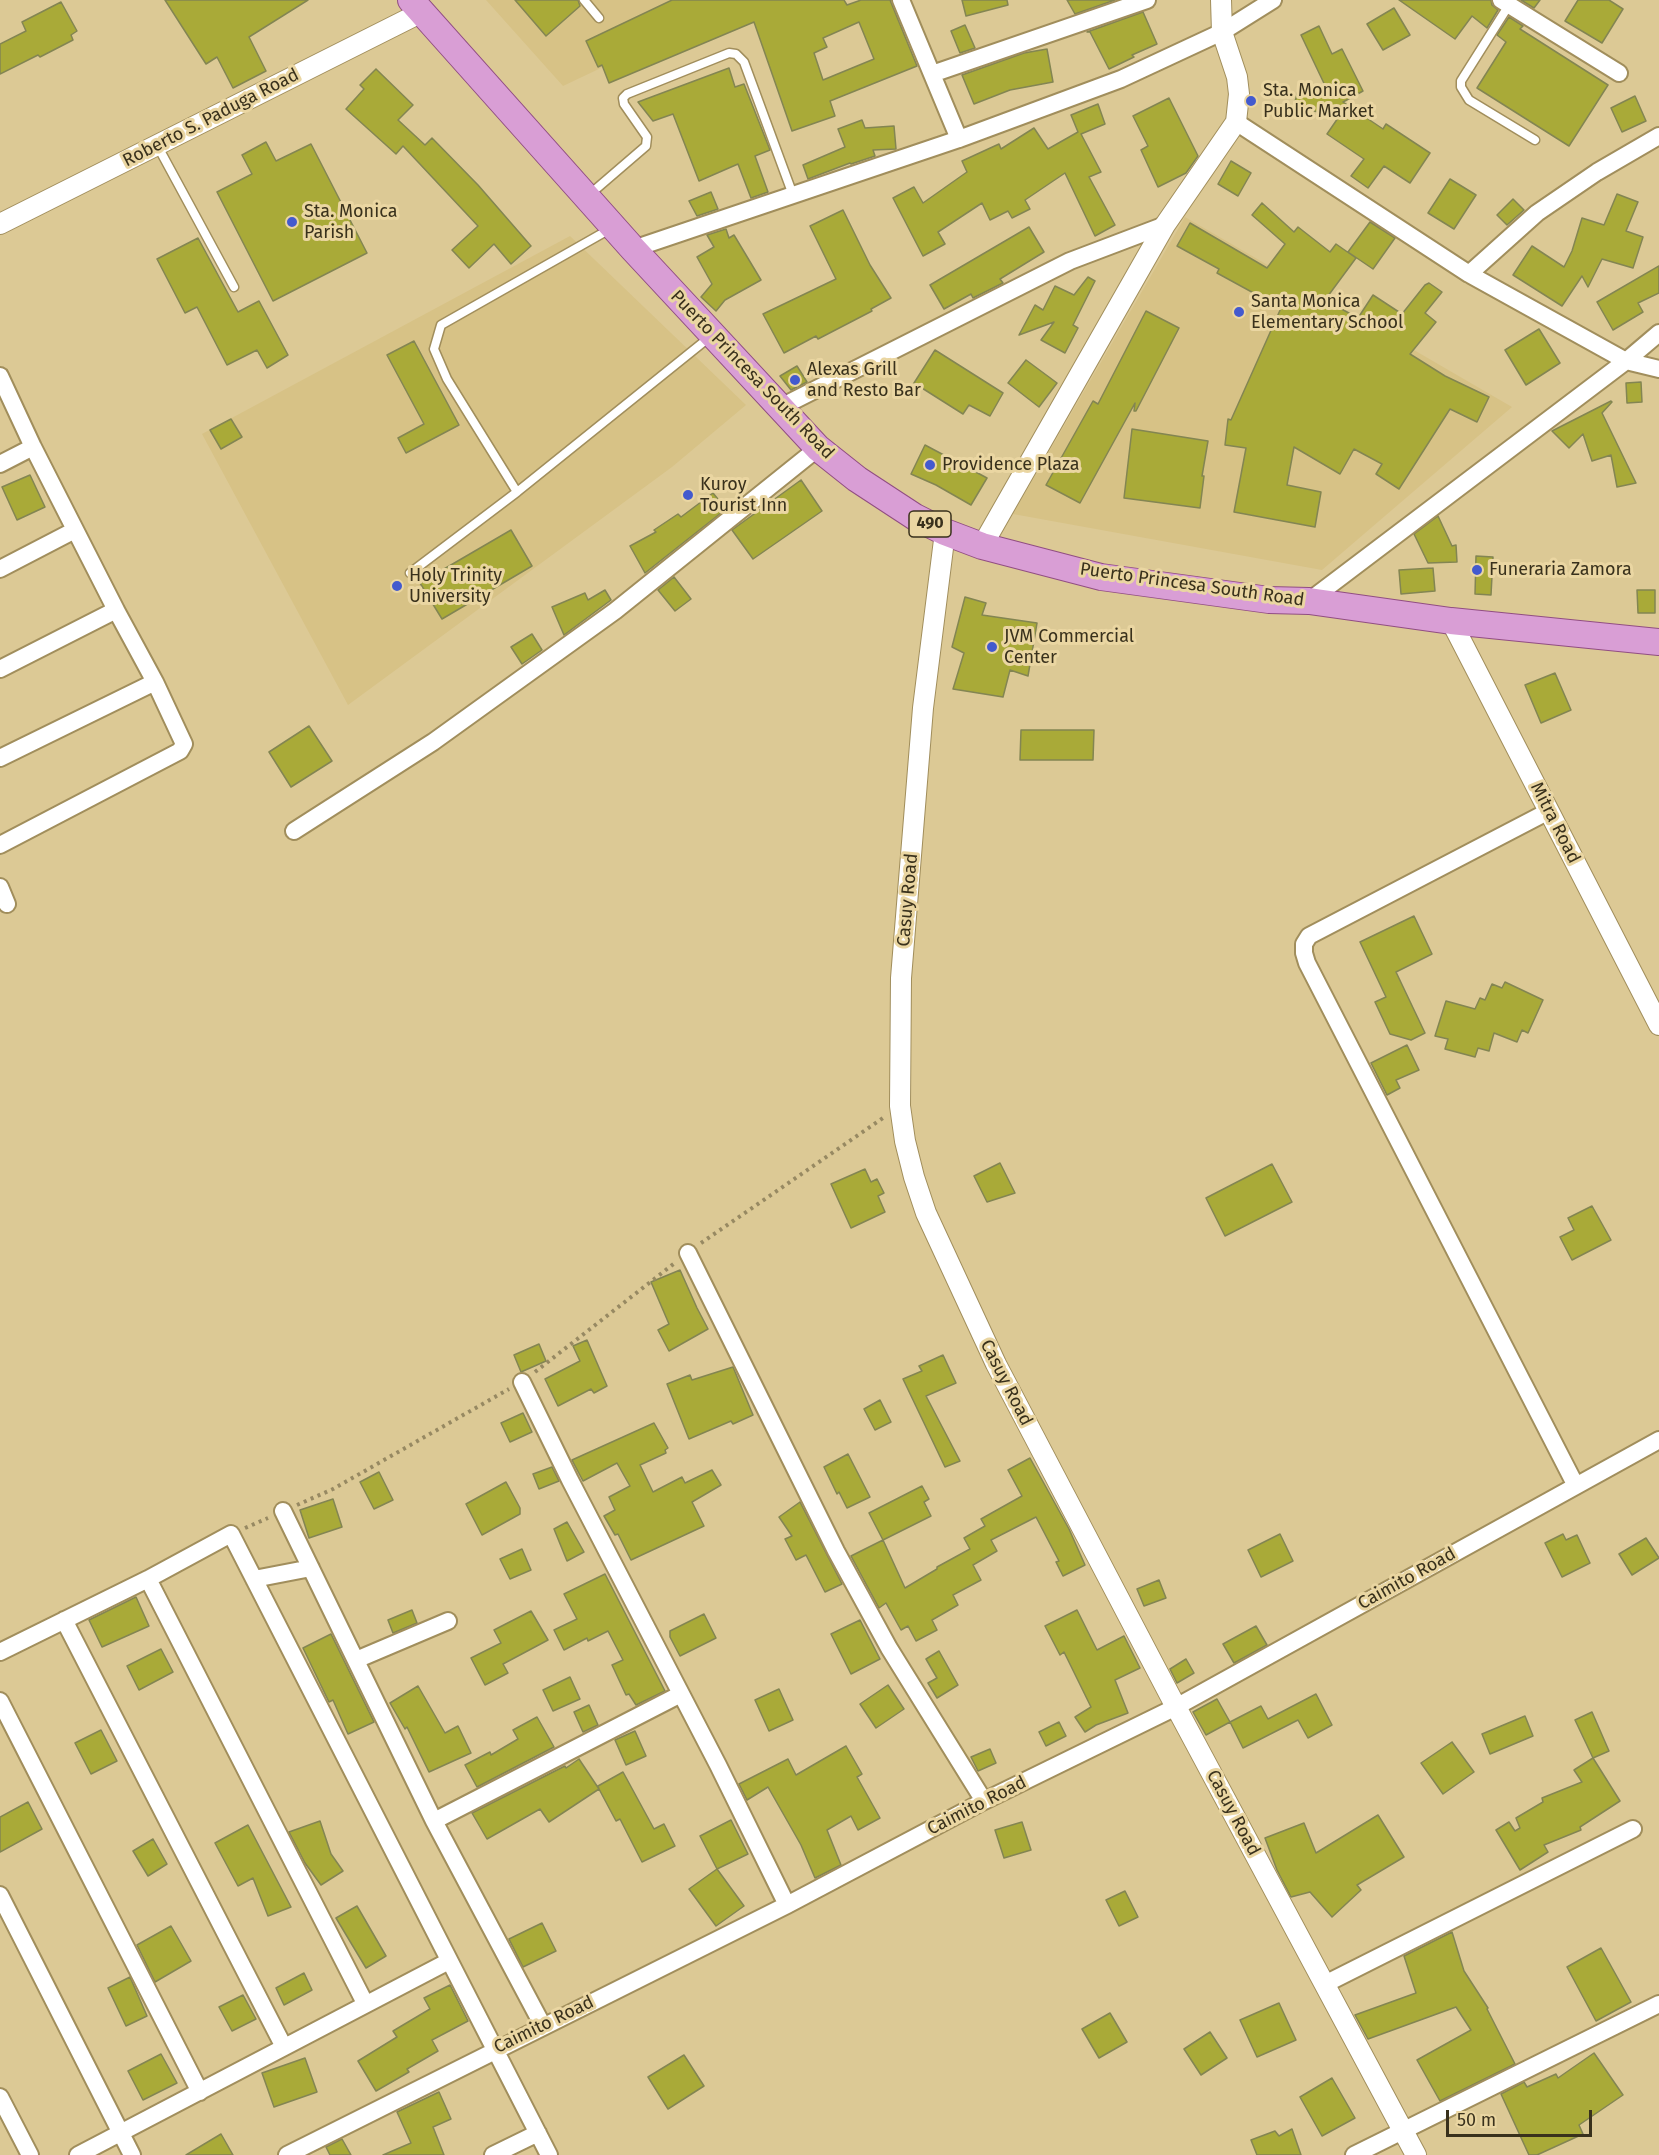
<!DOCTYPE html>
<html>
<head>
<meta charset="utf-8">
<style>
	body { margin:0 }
	#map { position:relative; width:1659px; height:2155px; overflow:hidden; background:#dcc995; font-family:"Fira Sans",sans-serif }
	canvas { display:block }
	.scale { position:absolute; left:1446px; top:2110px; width:146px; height:27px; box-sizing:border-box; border:3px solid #39311c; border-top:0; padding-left:8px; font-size:18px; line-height:21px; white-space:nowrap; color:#39311c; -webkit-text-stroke:4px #ead6a2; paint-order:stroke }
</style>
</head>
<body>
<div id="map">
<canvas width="1659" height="2155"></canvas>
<div class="scale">50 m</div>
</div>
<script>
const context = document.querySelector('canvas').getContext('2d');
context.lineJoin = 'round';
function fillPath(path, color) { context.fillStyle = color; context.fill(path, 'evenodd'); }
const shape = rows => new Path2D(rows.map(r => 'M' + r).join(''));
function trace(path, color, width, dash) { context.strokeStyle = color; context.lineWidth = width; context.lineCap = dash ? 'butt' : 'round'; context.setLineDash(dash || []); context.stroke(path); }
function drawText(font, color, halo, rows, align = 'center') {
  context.font = font + ' "Fira Sans",sans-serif'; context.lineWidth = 6; context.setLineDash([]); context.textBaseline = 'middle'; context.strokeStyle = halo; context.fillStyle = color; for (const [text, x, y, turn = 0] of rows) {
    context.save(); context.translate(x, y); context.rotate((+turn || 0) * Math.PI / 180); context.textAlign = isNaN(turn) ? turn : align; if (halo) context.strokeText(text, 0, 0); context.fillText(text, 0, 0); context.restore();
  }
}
const built = shape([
	[486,0,717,0,721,11,563,86],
	[1185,217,1512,407,1322,570,1013,514],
	[570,236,746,405,672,467,348,705,202,434]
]);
const building = shape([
	[165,0,308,0,249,37,266,71,233,88,217,57,206,64,165,0],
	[515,0,578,0,580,6,546,36,515,0],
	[672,0,844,0,847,5,861,0,890,0,917,66,830,101,835,116,792,131,754,22,609,83,602,65,598,67,586,41,672,0],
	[859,22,874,59,823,80,814,53,827,47,823,38,859,22],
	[962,0,1007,0,1008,5,966,16,962,0],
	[1067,0,1115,0,1075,14,1067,0],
	[1399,0,1491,0,1492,5,1498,10,1487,28,1472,16,1455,39,1399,0],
	[1521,0,1540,0,1534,8,1521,0],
	[1578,0,1609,0,1623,9,1602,43,1565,21,1578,0],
	[61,2,77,31,71,35,73,40,40,57,38,55,0,74,0,44,26,31,22,22,61,2],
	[1394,8,1410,35,1383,50,1367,24,1394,8],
	[1143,12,1157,44,1132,55,1134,57,1109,69,1090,32,1087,32,1143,12],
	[1509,17,1523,26,1520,29,1608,85,1569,146,1477,88,1506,42,1497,35,1509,17],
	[965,25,975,48,960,53,951,31,965,25],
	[1319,26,1332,54,1342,49,1363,91,1343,102,1383,129,1386,124,1430,153,1410,183,1384,166,1368,188,1351,176,1364,159,1327,134,1338,118,1294,105,1299,87,1330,96,1301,35,1319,26],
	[1047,49,1053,82,1010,90,974,104,962,75,1024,53,1047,49],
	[729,68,735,87,744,84,770,150,755,156,768,192,751,198,738,164,699,181,673,114,653,121,638,102,729,68],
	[376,69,413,105,398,120,425,145,432,138,478,185,531,246,511,264,494,244,469,268,452,250,478,226,403,146,396,154,346,109,364,89,360,85,376,69],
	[1635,96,1646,121,1622,132,1611,108,1635,96],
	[1169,98,1198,156,1186,173,1158,187,1141,150,1148,146,1133,116,1169,98],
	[1098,104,1105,124,1081,134,1101,172,1089,177,1115,225,1095,236,1065,173,1025,200,1030,209,1012,218,1008,211,990,220,982,203,938,232,945,244,923,256,893,198,914,187,923,203,967,172,962,161,999,144,1001,149,1034,128,1048,149,1078,132,1071,115,1098,104],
	[862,120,865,128,894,126,896,149,873,150,875,156,851,164,850,163,808,179,803,165,845,147,838,129,862,120],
	[266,142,276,161,311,144,367,253,273,301,217,192,252,174,242,155,266,142],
	[1231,161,1251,173,1238,196,1218,184,1231,161],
	[1450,179,1476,195,1454,229,1428,213,1450,179],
	[711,192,718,209,697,216,689,201,711,192],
	[1617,194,1638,202,1626,231,1643,237,1633,268,1602,259,1588,287,1582,276,1562,306,1513,275,1532,246,1564,267,1572,251,1582,218,1604,225,1617,194],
	[1513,199,1524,210,1507,225,1497,215,1513,199],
	[1262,203,1294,232,1298,227,1330,252,1336,244,1356,258,1325,300,1358,318,1373,295,1402,314,1425,285,1429,283,1442,292,1425,313,1436,322,1410,354,1445,376,1489,397,1477,422,1450,409,1399,489,1376,474,1382,464,1354,449,1340,474,1294,447,1287,485,1321,492,1315,527,1234,512,1246,448,1225,445,1228,419,1231,420,1281,308,1217,273,1219,269,1177,246,1190,223,1267,268,1285,244,1252,215,1262,203],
	[843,210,870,265,891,298,871,309,872,311,818,339,816,336,784,353,763,314,836,279,810,226,843,210],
	[1370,222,1395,238,1373,269,1348,252,1370,222],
	[1029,227,1044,252,1000,279,1003,283,973,298,971,294,944,309,930,285,1029,227],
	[726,229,729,238,734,235,761,280,725,300,716,311,701,297,712,284,697,257,714,247,707,235,726,229],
	[198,238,238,312,259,301,288,355,267,368,257,350,227,365,197,307,185,313,157,259,198,238],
	[1659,266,1659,293,1638,303,1643,312,1613,330,1597,302,1659,266],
	[1088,277,1095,281,1073,325,1078,328,1065,353,1041,340,1054,322,1019,335,1035,305,1043,310,1055,286,1074,295,1088,277],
	[1146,311,1179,328,1136,411,1134,411,1135,403,1080,503,1046,485,1093,401,1098,404,1146,311],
	[1539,329,1560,363,1526,385,1505,350,1539,329],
	[414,341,459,425,406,453,398,438,424,424,387,355,414,341],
	[935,350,1003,393,990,416,969,405,963,414,914,383,935,350],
	[1026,360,1057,383,1039,407,1008,383,1026,360],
	[797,366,807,382,791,390,780,376,797,366],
	[1641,382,1642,402,1627,403,1626,383,1641,382],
	[1611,401,1612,402,1602,413,1636,483,1617,487,1611,455,1592,461,1583,434,1569,448,1552,431,1611,401],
	[231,419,242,437,221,449,210,430,231,419],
	[1132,429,1208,441,1202,476,1204,476,1200,508,1124,498,1132,429],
	[925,445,987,478,971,505,936,485,911,474,925,445],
	[30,475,45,507,17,520,2,487,30,475],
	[801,480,822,511,753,559,732,530,801,480],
	[713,493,726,509,645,573,630,546,656,532,654,530,678,514,681,517,713,493],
	[1438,516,1452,546,1456,545,1457,562,1428,563,1414,534,1438,516],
	[511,530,532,566,442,619,420,583,511,530],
	[1476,556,1493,557,1491,595,1475,594,1476,556],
	[1433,568,1435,591,1401,594,1399,570,1433,568],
	[674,577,691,599,675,611,658,590,674,577],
	[605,590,611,600,564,635,552,607,585,593,588,600,605,590],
	[1637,590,1655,590,1655,613,1638,613,1637,590],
	[965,597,986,603,982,615,1037,623,1028,676,1010,670,1003,697,953,689,964,653,952,647,965,597],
	[532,634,542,650,522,664,511,647,532,634],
	[1555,673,1571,710,1541,723,1525,685,1555,673],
	[309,726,332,761,291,787,269,752,309,726],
	[1021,730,1094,730,1093,760,1020,760,1021,730],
	[1414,916,1432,954,1396,972,1425,1033,1411,1040,1390,1034,1375,1002,1386,997,1360,942,1414,916],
	[1505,982,1543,1000,1528,1033,1522,1030,1517,1042,1494,1033,1489,1051,1478,1048,1475,1057,1445,1049,1448,1039,1435,1036,1446,1001,1475,1009,1480,998,1485,1000,1492,984,1502,988,1505,982],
	[1407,1045,1419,1070,1396,1080,1400,1088,1387,1095,1371,1063,1407,1045],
	[1000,1163,1015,1193,987,1202,974,1176,1000,1163],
	[1272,1164,1292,1202,1225,1236,1206,1198,1272,1164],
	[865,1169,871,1182,877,1179,884,1193,878,1196,885,1212,851,1228,831,1184,865,1169],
	[1592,1206,1611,1240,1572,1260,1560,1237,1574,1230,1568,1218,1592,1206],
	[680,1270,697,1308,708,1329,669,1351,658,1330,669,1324,651,1282,680,1270],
	[587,1340,607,1386,594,1393,591,1389,558,1406,545,1379,580,1361,573,1346,587,1340],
	[539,1344,546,1361,521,1372,514,1355,539,1344],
	[943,1355,956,1383,926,1396,960,1461,945,1467,903,1379,922,1371,919,1366,943,1355],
	[733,1367,753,1415,733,1424,731,1421,689,1439,667,1384,690,1375,692,1380,733,1367],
	[880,1400,891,1422,875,1430,864,1409,880,1400],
	[523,1413,532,1432,510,1442,501,1423,523,1413],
	[654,1423,668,1448,665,1450,666,1453,640,1465,653,1492,682,1477,685,1483,712,1470,721,1485,692,1502,704,1526,631,1560,618,1534,615,1535,604,1516,615,1510,609,1497,630,1486,617,1463,583,1481,572,1460,654,1423],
	[848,1454,870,1497,847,1508,839,1492,837,1494,824,1467,848,1454],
	[1030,1458,1069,1529,1085,1565,1063,1576,1056,1562,1059,1561,1036,1517,991,1540,997,1551,973,1565,981,1580,953,1595,958,1605,932,1620,937,1630,916,1641,908,1626,901,1630,886,1603,879,1608,851,1556,883,1540,905,1588,937,1569,937,1567,970,1549,964,1538,985,1526,981,1519,1022,1496,1008,1470,1030,1458],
	[552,1467,559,1481,539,1489,533,1474,552,1467],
	[379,1472,393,1500,374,1509,360,1482,379,1472],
	[506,1482,520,1508,520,1514,482,1535,466,1504,506,1482],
	[922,1486,929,1499,924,1502,931,1516,883,1540,869,1513,922,1486],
	[333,1499,342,1527,309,1538,300,1510,333,1499],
	[800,1502,842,1584,825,1592,806,1555,796,1560,785,1539,792,1536,779,1517,800,1502],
	[567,1522,584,1552,567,1561,554,1529,567,1522],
	[1280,1534,1293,1561,1261,1577,1248,1550,1280,1534],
	[1563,1534,1566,1540,1577,1535,1590,1563,1562,1577,1545,1543,1563,1534],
	[1646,1538,1659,1558,1632,1575,1619,1554,1646,1538],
	[522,1549,531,1570,510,1579,500,1559,522,1549],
	[605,1574,665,1691,636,1705,629,1694,626,1695,612,1665,623,1660,608,1631,588,1641,587,1638,564,1650,554,1630,577,1619,564,1594,605,1574],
	[1159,1580,1166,1598,1144,1606,1137,1589,1159,1580],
	[136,1597,149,1626,102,1647,89,1620,136,1597],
	[412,1610,417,1623,393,1633,388,1620,412,1610],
	[1077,1610,1097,1650,1124,1636,1140,1668,1115,1680,1128,1713,1096,1725,1085,1732,1075,1717,1091,1707,1064,1652,1060,1655,1045,1626,1077,1610],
	[531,1611,548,1640,503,1664,508,1673,485,1685,471,1658,501,1643,494,1630,531,1611],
	[704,1614,716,1638,680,1656,670,1637,670,1631,704,1614],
	[860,1620,880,1659,851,1674,831,1634,860,1620],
	[1256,1626,1267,1645,1234,1663,1223,1644,1256,1626],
	[331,1634,374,1722,348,1734,333,1700,329,1702,303,1648,331,1634],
	[161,1649,173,1672,139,1690,127,1666,161,1649],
	[939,1651,958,1685,937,1698,928,1683,937,1678,926,1659,939,1651],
	[1186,1659,1194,1673,1177,1683,1170,1669,1186,1659],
	[570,1677,580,1699,553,1711,543,1690,570,1677],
	[888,1685,904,1709,876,1728,860,1704,888,1685],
	[418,1686,445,1733,458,1726,471,1753,429,1772,407,1727,405,1729,390,1703,418,1686],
	[779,1689,793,1720,769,1731,755,1700,779,1689],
	[1316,1694,1332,1725,1308,1738,1298,1720,1243,1748,1230,1722,1261,1706,1268,1719,1316,1694],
	[1217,1699,1230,1722,1206,1735,1193,1712,1217,1699],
	[589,1705,598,1725,583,1732,574,1712,589,1705],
	[1592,1712,1609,1751,1593,1758,1575,1720,1592,1712],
	[1525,1716,1533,1736,1490,1754,1482,1734,1525,1716],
	[537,1717,554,1747,477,1787,465,1765,490,1752,491,1755,518,1739,513,1730,537,1717],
	[1059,1722,1066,1736,1046,1746,1039,1732,1059,1722],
	[101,1730,117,1761,91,1774,75,1743,101,1730],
	[635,1731,646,1756,626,1765,615,1740,635,1731],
	[1452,1742,1474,1772,1443,1794,1421,1763,1452,1742],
	[846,1746,862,1774,857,1777,880,1818,858,1830,851,1816,827,1830,841,1865,815,1878,801,1845,768,1787,747,1800,739,1784,788,1759,796,1775,846,1746],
	[990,1749,996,1763,978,1771,971,1757,990,1749],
	[1593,1758,1620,1801,1580,1827,1581,1830,1544,1845,1548,1852,1520,1870,1496,1830,1509,1822,1515,1831,1520,1828,1516,1818,1543,1802,1542,1798,1582,1782,1574,1770,1593,1758],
	[579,1759,599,1789,598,1786,623,1772,654,1829,664,1824,675,1846,642,1862,620,1819,616,1821,599,1789,549,1822,540,1809,487,1839,472,1813,565,1766,566,1768,579,1759],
	[28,1802,42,1829,0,1852,0,1817,28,1802],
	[1378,1815,1404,1857,1357,1885,1361,1890,1332,1917,1310,1892,1291,1897,1277,1870,1265,1838,1304,1823,1316,1853,1378,1815],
	[731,1820,748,1854,717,1869,700,1836,731,1820],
	[320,1821,331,1854,343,1871,321,1885,305,1863,289,1832,320,1821],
	[1022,1822,1031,1850,1004,1858,995,1830,1022,1822],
	[248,1825,291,1907,268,1916,253,1878,238,1886,215,1843,248,1825],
	[153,1839,167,1864,148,1876,133,1851,153,1839],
	[717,1869,744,1906,716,1926,689,1889,717,1869],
	[1125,1891,1138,1917,1119,1926,1106,1900,1125,1891],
	[357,1906,386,1956,366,1968,336,1918,357,1906],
	[542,1923,556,1951,523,1967,509,1939,542,1923],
	[171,1926,191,1961,155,1982,137,1945,171,1926],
	[1452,1932,1464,1971,1488,2008,1487,2009,1515,2064,1440,2101,1417,2060,1471,2030,1456,2007,1368,2039,1355,2015,1416,1993,1404,1956,1452,1932],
	[1601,1948,1631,2002,1596,2021,1567,1967,1601,1948],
	[304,1973,312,1990,284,2005,276,1988,304,1973],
	[130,1977,147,2016,126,2026,108,1988,130,1977],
	[450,1985,468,2021,432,2040,438,2051,407,2069,409,2072,376,2091,358,2061,397,2037,393,2031,430,2009,424,1998,450,1985],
	[243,1995,256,2019,232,2031,219,2007,243,1995],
	[1279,2003,1296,2040,1257,2057,1240,2020,1279,2003],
	[1110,2013,1127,2042,1099,2058,1082,2029,1110,2013],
	[1210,2032,1227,2058,1201,2075,1184,2049,1210,2032],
	[1594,2053,1623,2095,1579,2125,1583,2134,1537,2155,1529,2155,1501,2094,1524,2082,1527,2087,1556,2074,1558,2078,1594,2053],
	[161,2054,177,2083,143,2100,128,2071,161,2054],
	[684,2055,704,2086,668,2109,648,2077,684,2055],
	[305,2058,317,2092,274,2107,262,2073,305,2058],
	[1332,2078,1355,2118,1322,2136,1300,2097,1332,2078],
	[439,2092,451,2119,433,2127,444,2155,383,2155,411,2143,397,2112,439,2092],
	[1292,2129,1301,2155,1257,2155,1251,2140,1275,2131,1279,2136,1292,2129],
	[221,2134,233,2155,186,2155,221,2134],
	[342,2139,351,2155,330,2155,326,2147,342,2139]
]);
const path = shape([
	[701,1243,883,1118],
	[535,1372,676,1262],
	[297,1505,333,1489,509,1389],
	[245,1528,268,1518]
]);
const service = shape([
	[584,0,599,18],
	[1509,5,1461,81,1461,87,1469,100,1535,140],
	[157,145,234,287],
	[589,195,646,146,647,137,624,104,623,98,627,94,729,53,736,54,744,62,793,195],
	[517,492,447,379,434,349,441,325,610,229],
	[410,573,517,492,711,336]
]);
const minor = shape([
	[901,0,959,139],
	[1501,0,1619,73],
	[932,74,1147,0],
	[1236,122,1469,274,1626,361,1659,369],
	[633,249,959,139,1121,79,1222,32,1273,0],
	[1469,274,1537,213,1597,172,1659,136],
	[0,376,33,447,116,610,155,682,184,744,180,751,0,845],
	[779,408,1070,261,1165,225],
	[0,464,33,447],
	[0,569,75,530],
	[1309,601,1626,361,1659,333],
	[0,669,116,610],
	[0,758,155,682],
	[1549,811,1309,936,1304,944,1304,953,1307,963,1576,1486],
	[294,831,433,742,615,611,818,448],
	[0,887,7,904],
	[688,1253,836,1551,889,1648,984,1801],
	[522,1382,570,1480,718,1765,787,1905],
	[283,1511,434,1821,543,2026],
	[148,1579,365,2003],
	[254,1579,311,1568],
	[64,1620,284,2047],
	[0,1652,148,1579,231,1534,549,2155],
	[356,1660,448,1621],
	[0,1701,200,2092],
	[434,1821,681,1694],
	[0,1895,132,2155],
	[1325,1984,1633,1829],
	[0,2097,30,2155],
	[78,2155,449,1961],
	[287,2155,787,1905,984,1801,1176,1707,1659,1440],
	[493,2155,538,2133],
	[1354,2155,1659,2004]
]);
const tertiary = shape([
	[0,224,422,12],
	[945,532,923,708,901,978,900,1106,905,1141,914,1177,926,1213,996,1364,1176,1707,1416,2155],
	[982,546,1165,225,1236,122,1239,94,1237,77,1222,32,1221,0],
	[1451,621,1659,1025]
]);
const primary = shape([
	[411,0,633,249,818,448,857,479,915,517,945,532,982,546,1101,577,1269,600,1309,601,1451,621,1659,642]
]);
const markers = [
	[1251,101,6,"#435ace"],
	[292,222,6,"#435ace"],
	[1239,312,6,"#435ace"],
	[795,380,6,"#435ace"],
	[930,465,6,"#435ace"],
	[688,495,6,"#435ace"],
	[1477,570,6,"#435ace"],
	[397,586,6,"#435ace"],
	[992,647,6,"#435ace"]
];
const shields = [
	[930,524,42]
];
const shieldNames = [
	["490",930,524]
];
const poiNames = [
	["Sta. Monica",1263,91],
	["Public Market",1263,112],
	["Sta. Monica",304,212],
	["Parish",304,233],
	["Santa Monica",1251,302],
	["Elementary School",1251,323],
	["Alexas Grill",807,370],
	["and Resto Bar",807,391],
	["Providence Plaza",942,465],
	["Kuroy",700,485],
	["Tourist Inn",700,506],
	["Funeraria Zamora",1489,570],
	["Holy Trinity",409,576],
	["University",409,597],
	["JVM Commercial",1004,637],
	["Center",1004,658]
];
const streetNames = [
	["Roberto S. Paduga Road",211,118,-27],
	["Puerto Princesa South Road",752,375,46],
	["Puerto Princesa South Road",1192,585,8],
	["Mitra Road",1555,823,63],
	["Casuy Road",908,900,-85],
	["Casuy Road",1006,1383,63],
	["Caimito Road",1407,1579,-29],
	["Caimito Road",977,1806,-27],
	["Casuy Road",1233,1813,62],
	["Caimito Road",544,2025,-26]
];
fillPath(built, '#d7c286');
fillPath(building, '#a9aa38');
trace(building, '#838552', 1.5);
trace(service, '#a18e5c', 11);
trace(minor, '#a18e5c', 20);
trace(tertiary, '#a18e5c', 22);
trace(primary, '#914e82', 28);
trace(path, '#978962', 4, [3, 4.5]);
trace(service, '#fff', 8);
trace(minor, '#fff', 16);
trace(tertiary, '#fff', 20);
trace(primary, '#d99ed5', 26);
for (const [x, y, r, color] of markers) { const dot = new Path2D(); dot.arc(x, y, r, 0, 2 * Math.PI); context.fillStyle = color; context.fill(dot); trace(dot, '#ead6a2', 2); }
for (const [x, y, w] of shields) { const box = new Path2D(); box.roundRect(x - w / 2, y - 13, w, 26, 4.5); context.fillStyle = '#ead6a2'; context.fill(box); trace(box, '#39311c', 1.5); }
drawText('bold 16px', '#39311c', null, shieldNames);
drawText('18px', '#39311c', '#ead6a2', poiNames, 'left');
drawText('18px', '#39311c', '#ead6a2', streetNames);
</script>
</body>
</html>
